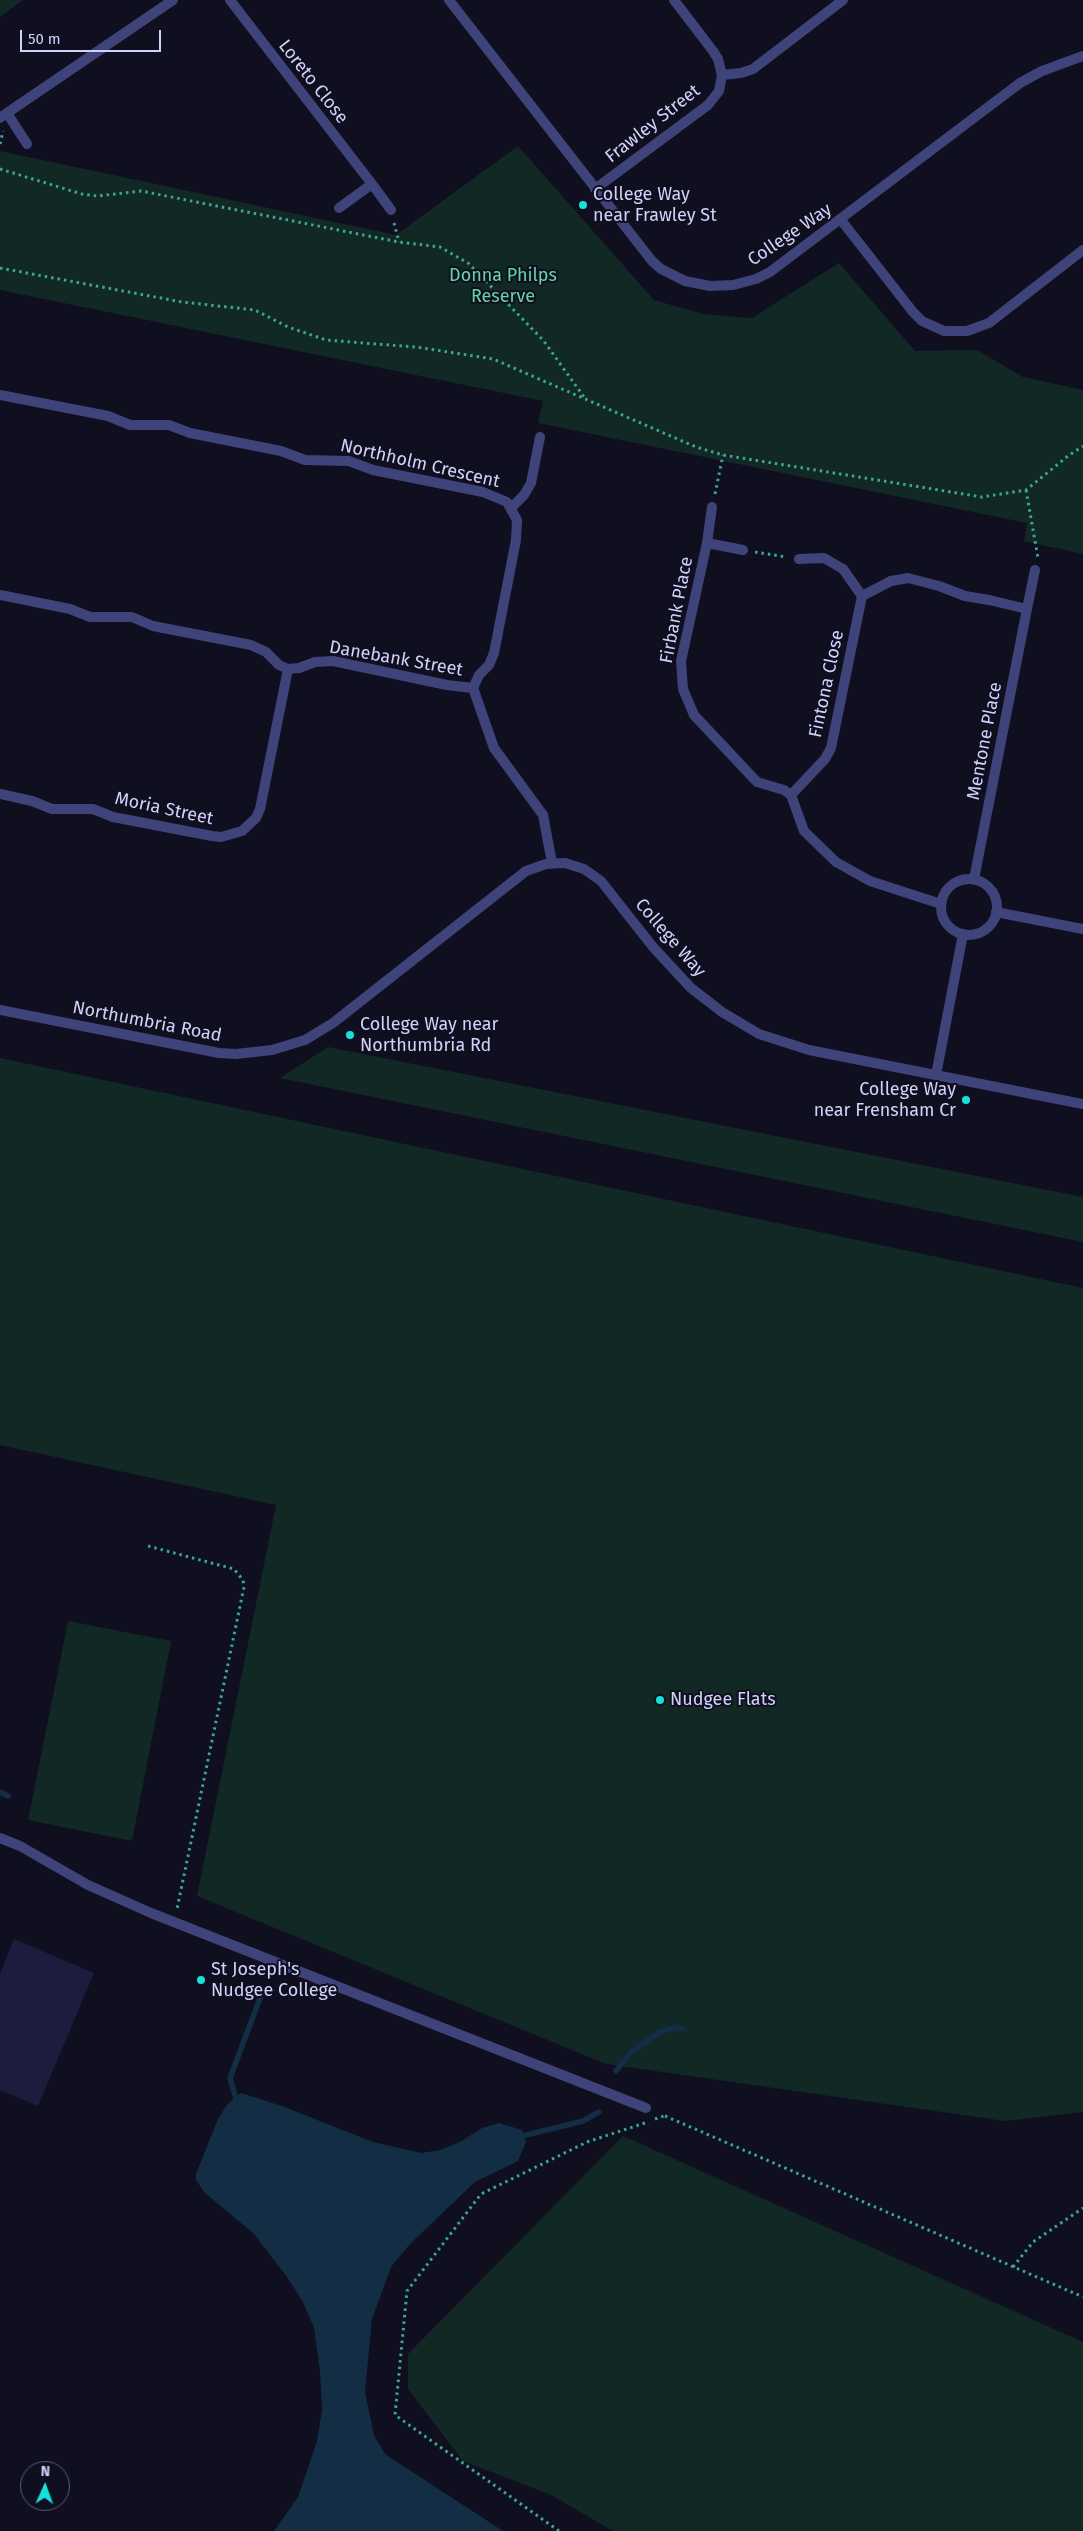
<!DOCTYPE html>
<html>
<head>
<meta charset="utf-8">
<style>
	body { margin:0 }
	#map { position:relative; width:1083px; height:2531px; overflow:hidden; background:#0f0f1f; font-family:"Fira Sans",sans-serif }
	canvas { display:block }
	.north { position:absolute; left:20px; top:2461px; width:50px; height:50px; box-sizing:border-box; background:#0f0f1f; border:1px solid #5d5d77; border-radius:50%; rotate:2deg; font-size:14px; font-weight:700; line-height:20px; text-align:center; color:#d1d2fb }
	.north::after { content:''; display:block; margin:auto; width:18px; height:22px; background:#15e3db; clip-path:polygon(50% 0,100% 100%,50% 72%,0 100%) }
	.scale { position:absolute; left:20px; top:30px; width:141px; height:22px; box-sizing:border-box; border:2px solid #d1d2fb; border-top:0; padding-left:6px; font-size:15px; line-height:18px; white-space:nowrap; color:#d1d2fb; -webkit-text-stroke:4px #0f0f1f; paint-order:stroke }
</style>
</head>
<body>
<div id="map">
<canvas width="1083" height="2531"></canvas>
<div class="north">N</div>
<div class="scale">50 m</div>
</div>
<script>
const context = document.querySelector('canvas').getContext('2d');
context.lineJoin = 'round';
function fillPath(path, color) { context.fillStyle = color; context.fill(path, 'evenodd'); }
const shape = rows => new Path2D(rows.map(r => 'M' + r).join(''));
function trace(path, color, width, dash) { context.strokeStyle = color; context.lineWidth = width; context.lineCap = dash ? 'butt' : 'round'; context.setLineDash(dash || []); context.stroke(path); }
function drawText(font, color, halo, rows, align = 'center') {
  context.font = font + ' "Fira Sans",sans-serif'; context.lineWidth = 4; context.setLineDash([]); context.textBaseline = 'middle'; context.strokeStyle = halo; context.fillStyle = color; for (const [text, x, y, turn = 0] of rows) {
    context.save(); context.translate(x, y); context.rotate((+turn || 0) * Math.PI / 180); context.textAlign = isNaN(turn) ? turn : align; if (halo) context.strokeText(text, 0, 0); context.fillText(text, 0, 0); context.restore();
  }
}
const green = shape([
	[0,0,23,0,0,17],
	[518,146,654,300,703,314,752,318,839,263,915,351,977,350,1023,377,1083,390,1083,554,1024,541,1027,523,538,423,543,401,0,290,0,151,396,235],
	[328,1047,1083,1197,1083,1242,280,1078],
	[0,1058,1083,1288,1083,2112,1005,2121,606,2064,197,1896,276,1505,0,1445],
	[68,1621,171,1641,132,1841,28,1820],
	[623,2136,1083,2342,1083,2531,613,2531,551,2495,463,2461,408,2389,408,2354]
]);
const water = shape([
	[241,2093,282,2106,373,2142,421,2153,440,2150,460,2142,482,2128,499,2123,522,2130,526,2142,518,2161,475,2182,410,2244,391,2267,372,2319,365,2392,374,2435,385,2454,503,2531,274,2531,298,2497,317,2441,322,2410,320,2371,314,2328,303,2302,287,2277,254,2234,204,2192,196,2180,196,2174,218,2119,226,2106]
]);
const stream = shape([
	[0,1792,8,1796],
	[616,2071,631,2052,660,2032,676,2027,682,2029],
	[238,2106,230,2078,260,1998,253,1988],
	[518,2137,583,2121,599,2112]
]);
const building = shape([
	[14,1939,94,1973,38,2106,0,2090,0,1974]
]);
const path = shape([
	[0,144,3,131],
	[0,169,82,194,97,196,141,191,399,242,440,247,468,263,543,340,584,397],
	[394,223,399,242],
	[0,268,182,302,255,310,288,327,326,340,416,347,493,359,696,447,723,455,982,497,1026,490,1068,456,1083,446],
	[1026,490,1038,558],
	[715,494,723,455],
	[755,552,786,557],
	[148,1546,234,1569,243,1580,244,1587,177,1909],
	[665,2116,1083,2297],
	[655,2119,664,2116],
	[1013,2267,1033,2242,1083,2208],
	[559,2531,395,2415,407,2291,481,2194,587,2142,645,2123]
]);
const lane = shape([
	[512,507,524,495,531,483,540,437],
	[799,559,824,558,843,569],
	[891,581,908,578,939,586,965,596,989,600],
	[0,1838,20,1846,88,1885,151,1913,646,2108]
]);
const street = shape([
	[230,0,372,184],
	[449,0,652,261,661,269,685,281,710,286,733,285,756,279,770,272,1020,83,1042,71,1083,56],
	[674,0,713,51,718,59,722,75],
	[7,113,173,0],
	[0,118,7,113,27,144],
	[595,189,708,105,719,91,722,75,741,73,753,69,843,0],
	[339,208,372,184,391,210],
	[841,220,913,312,922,321,944,331,967,331,989,323,1083,250],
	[0,395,108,416,130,425,169,425,190,433,281,451,305,460,349,461,373,470,483,492,507,502,517,520,516,540,494,653,489,665,479,675,473,688,494,748,543,815,552,863],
	[712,507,707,543,743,550],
	[707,543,681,661,683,689,694,715,757,782,784,790,791,795,804,831,836,862,870,881,941,904],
	[843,569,862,596,891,581],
	[0,595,70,609,90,617,132,617,153,626,251,645,266,652,279,665,288,669,299,668,315,662,333,661,447,685,473,688],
	[989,600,1027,609,1035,570],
	[0,794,32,801,52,809,93,809,113,817,212,836,221,837,242,831,256,818,260,809,288,669],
	[791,795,825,759,831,748,862,596],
	[974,879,1027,609],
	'941 907a28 28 0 1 1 56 0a28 28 0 1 1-56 0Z',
	[996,912,1083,929],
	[0,1010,219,1053,236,1054,272,1050,305,1040,333,1023,526,871,546,864,565,863,584,869,601,881,653,947,691,988,722,1012,759,1034,809,1050,1083,1104],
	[936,1075,963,934]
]);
const markers = [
	[583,205,5,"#15e3db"],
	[350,1035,5,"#15e3db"],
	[966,1100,5,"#15e3db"],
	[660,1700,5,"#15e3db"],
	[201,1980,5,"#15e3db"]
];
const streetNames = [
	["Loreto Close",313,82,52],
	["Frawley Street",653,124,-38],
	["College Way",790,235,-34],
	["Northholm Crescent",420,464,13],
	["Firbank Place",677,610,-79],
	["Danebank Street",396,659,10],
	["Fintona Close",827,684,-78],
	["Mentone Place",985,741,-79],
	["Moria Street",164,809,12],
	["College Way",670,938,49],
	["Northumbria Road",147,1022,11]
];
const poiNames = [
	["College Way",593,195],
	["near Frawley St",593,216],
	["College Way near",360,1025],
	["Northumbria Rd",360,1046],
	["College Way",956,1090,"right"],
	["near Frensham Cr",956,1111,"right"],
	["Nudgee Flats",670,1700],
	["St Joseph's",211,1970],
	["Nudgee College",211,1991]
];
const parkNames = [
	["Donna Philps",503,276],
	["Reserve",503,297]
];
fillPath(green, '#122824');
fillPath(water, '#122d44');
trace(stream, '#122d44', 5.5);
fillPath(building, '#1e1c3e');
trace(path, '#39a791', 3, [2.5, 4]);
trace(lane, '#3e447a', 10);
trace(street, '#3e447a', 10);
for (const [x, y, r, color] of markers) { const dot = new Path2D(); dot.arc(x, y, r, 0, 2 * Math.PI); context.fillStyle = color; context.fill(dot); trace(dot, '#0f0f1f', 2); }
drawText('18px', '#d1d2fb', '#0f0f1f', streetNames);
drawText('18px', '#d1d2fb', '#0f0f1f', poiNames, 'left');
drawText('18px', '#64d4a8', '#0f0f1f', parkNames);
</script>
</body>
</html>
